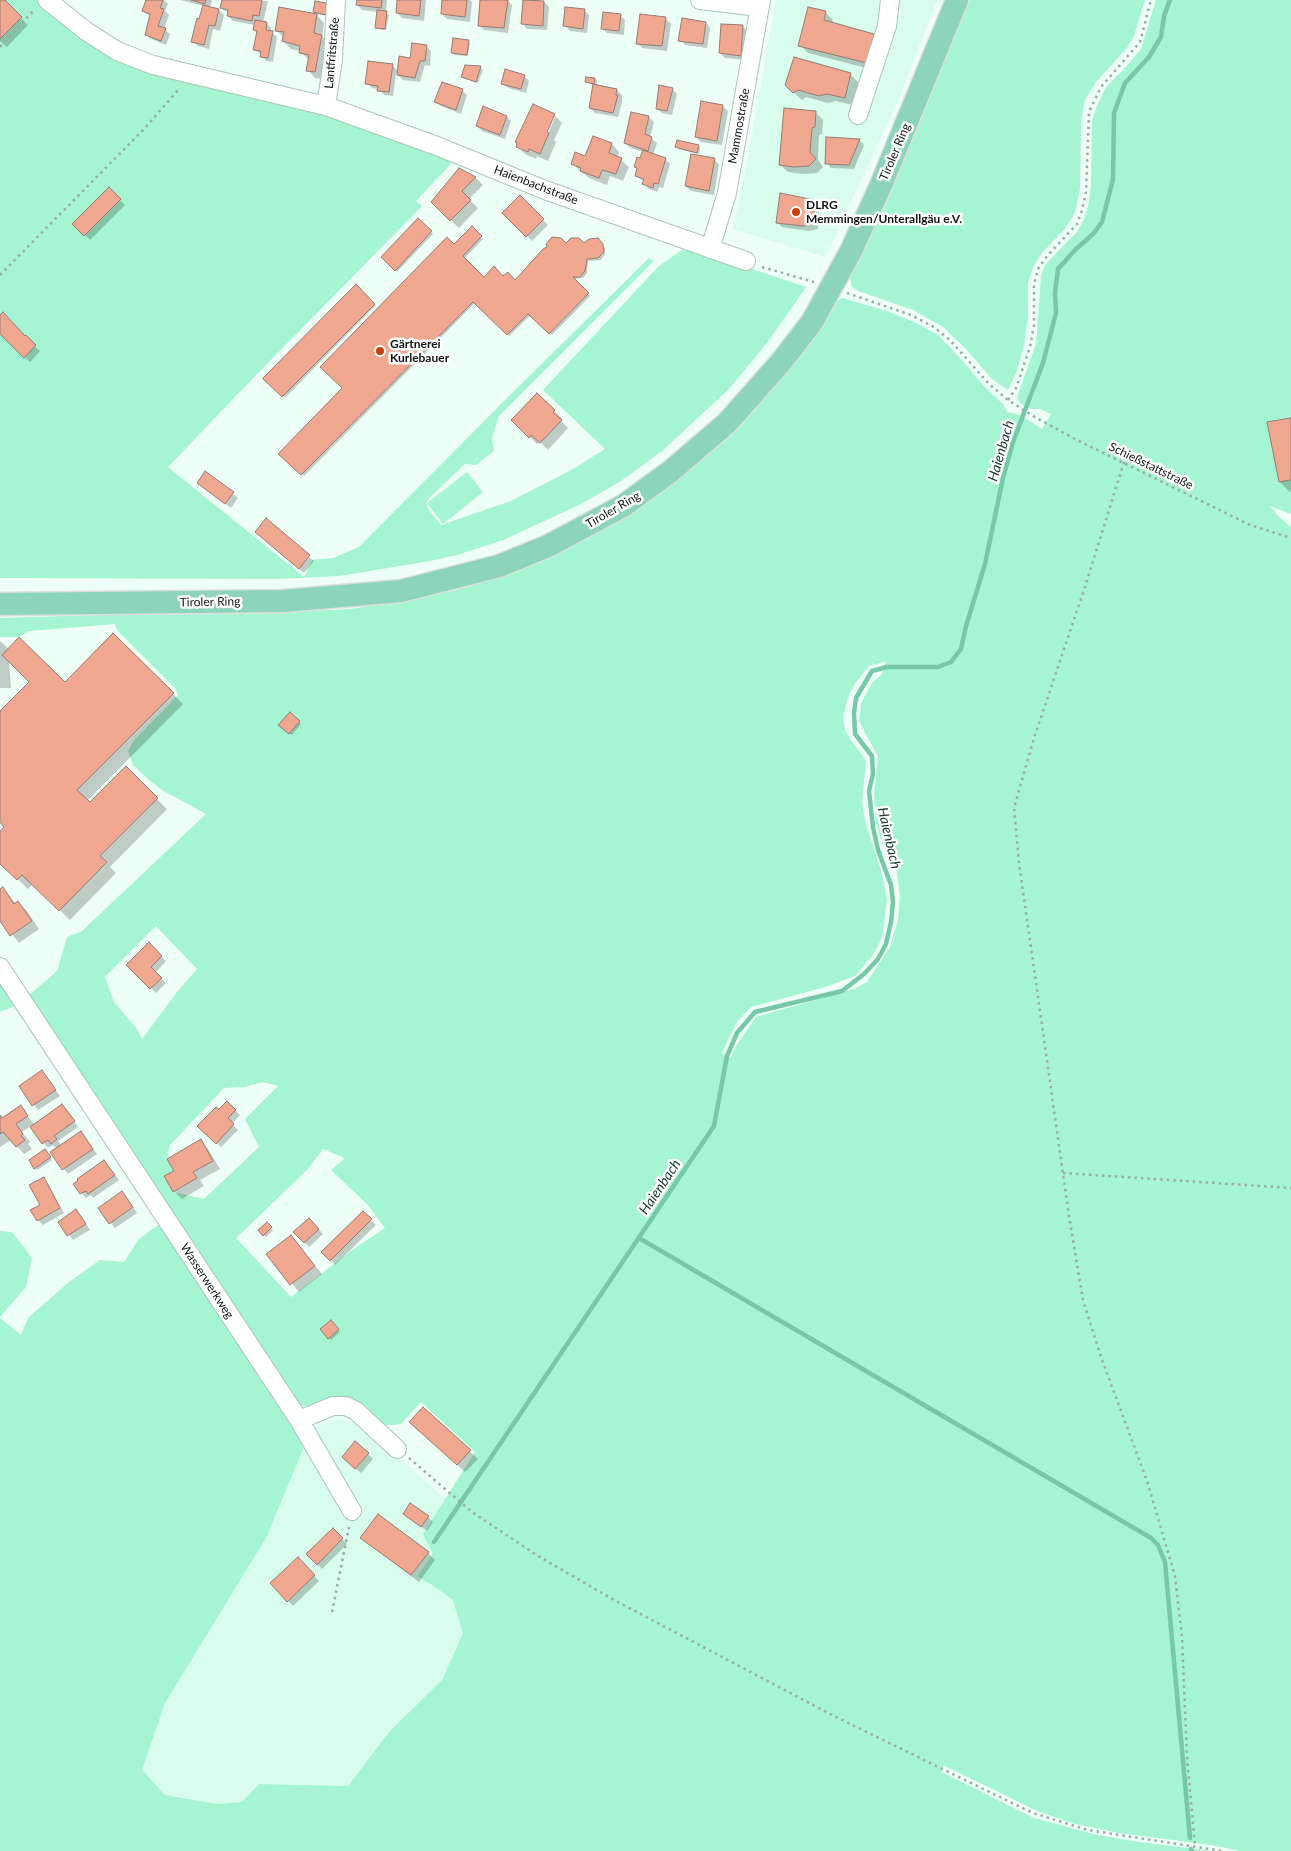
<!DOCTYPE html>
<html>
<head>
<meta charset="utf-8">
<style>
	body { margin:0 }
	canvas { display:block; background:#edfff6 }
</style>
</head>
<body>
<canvas width="1291" height="1851"></canvas>
<script>
const context = document.querySelector('canvas').getContext('2d');
context.lineJoin = 'round';
function fillPath(path, color) { context.fillStyle = color; context.fill(path, 'evenodd'); }
const shape = rows => new Path2D(rows.map(r => 'M' + r).join(''));
function trace(path, color, width, dash) { context.strokeStyle = color; context.lineWidth = width; context.lineCap = dash ? 'butt' : 'round'; context.setLineDash(dash || []); context.stroke(path); }
function drawText(font, color, halo, rows, align = 'center') {
  context.font = font + ' Lato,sans-serif'; context.lineWidth = 5; context.setLineDash([]); context.textBaseline = 'middle'; context.strokeStyle = halo; context.fillStyle = color; for (const [text, x, y, turn = 0] of rows) {
    context.save(); context.translate(x, y); context.rotate((+turn || 0) * Math.PI / 180); context.textAlign = isNaN(turn) ? turn : align; if (halo) context.strokeText(text, 0, 0); context.fillText(text, 0, 0); context.restore();
  }
}
const built = shape([
	[776,0,937,0,897,103,825,257,733,229,745,174],
	[339,1419,362,1424,445,1499,423,1534,433,1554,417,1575,453,1600,463,1632,442,1680,389,1732,348,1786,259,1784,242,1802,216,1804,165,1795,142,1770,165,1703,266,1538,312,1428]
]);
const green = shape([
	[0,0,38,0,62,21,101,51,124,63,146,71,318,111,452,159,449,166,416,201,422,206,258,373,168,467,304,577,312,560,333,558,359,547,505,400,649,258,653,261,642,273,499,416,492,438,494,451,476,465,465,464,431,496,426,503,429,510,441,525,511,501,573,469,605,449,543,390,659,266,682,250,701,252,806,287,767,343,729,389,662,451,621,481,581,504,503,540,457,555,430,561,339,576,278,579,0,578],
	[970,0,1145,0,1134,36,1127,48,1096,82,1084,102,1081,124,1080,189,1075,213,1064,230,1042,253,1033,267,1028,283,1028,315,1024,346,1016,373,1008,390,992,379,967,350,943,327,913,310,858,291,852,287,850,278,885,207],
	[1156,0,1291,0,1291,514,1270,506,1278,516,1291,527,1291,1851,1240,1851,1211,1845,1119,1833,1075,1824,1037,1811,943,1765,942,1772,1034,1818,1097,1835,1139,1842,1212,1851,0,1851,0,1318,21,1335,28,1318,69,1282,100,1260,124,1262,139,1239,162,1222,306,1442,266,1538,165,1703,142,1770,165,1795,216,1804,242,1802,259,1784,348,1786,389,1732,442,1680,463,1633,453,1600,435,1587,417,1576,433,1554,423,1534,475,1452,421,1402,401,1424,393,1425,382,1425,314,1407,303,1406,296,1404,28,996,57,971,67,937,82,931,206,814,162,790,149,780,133,765,128,751,134,740,178,695,175,688,117,630,115,624,29,631,19,637,0,637,0,618,98,615,247,614,351,609,456,590,507,574,555,555,600,531,635,511,682,477,721,444,755,409,792,367,836,301,842,298,887,311,916,323,938,335,960,358,983,385,1004,405,1007,412,1020,415,1042,429,1051,414,1040,409,1031,409,1020,403,1017,397,1036,344,1041,276,1045,265,1077,232,1085,217,1089,202,1091,184,1092,122,1096,108,1106,87,1124,69,1141,49],
	[886,661,882,674,872,683,861,703,859,721,878,757,874,795,876,823,883,846,897,872,900,896,898,920,890,947,867,982,854,989,756,1017,736,1046,731,1058,722,1053,727,1042,737,1022,751,1007,825,987,855,976,873,955,880,942,883,933,887,899,882,874,865,821,862,802,866,761,845,731,843,718,848,696,856,682,869,666],
	[156,926,197,969,177,992,142,1039,137,1029,114,1002,105,977],
	[263,1082,278,1086,245,1119,259,1147,204,1199,173,1192,164,1176,174,1171,167,1159,170,1145,224,1088,244,1087],
	[323,1149,345,1158,331,1170,367,1204,385,1228,355,1248,291,1297,236,1238,308,1169],
	[467,472,483,492,443,524,427,503],
	[0,979,17,1005,0,1012],
	[0,1231,12,1232,32,1258,26,1287,0,1317]
]);
const shadow = shape([
	[0,0,3,0,28,25,7,47,0,41],
	[147,0,164,0,168,4,165,11,169,15,164,29,170,34,166,45,151,39,146,34,151,17,144,11],
	[180,0,212,0,210,8,219,10,224,15,220,31,213,29,209,49,198,46,193,41,204,6],
	[223,0,268,1,263,23,266,23,271,28,271,32,277,37,273,62,266,61,262,55,254,49,257,33,254,30,255,25,233,21,228,16,229,13,221,8],
	[358,0,387,0,386,12,389,15,386,30,378,29,376,27,378,12,362,10,357,5],
	[398,0,426,0,424,21,402,18,397,13],
	[444,0,470,0,472,2,470,22,447,19,442,14],
	[481,0,507,0,512,5,508,33,484,30,479,25],
	[544,2,549,7,547,30,527,29,523,24],
	[325,4,327,6,328,16,317,14,314,12],
	[584,10,589,15,587,33,570,31,565,26],
	[825,12,833,20,832,24,873,35,881,42,874,70,808,53,800,45],
	[317,15,324,23,322,36,329,44,322,79,315,78,308,70,309,60,300,51,291,49,283,41,284,38,276,30],
	[620,15,625,20,624,35,607,33,603,29],
	[666,19,671,24,667,51,642,48,638,44],
	[706,23,710,28,707,48,685,45,680,40],
	[742,26,747,31,745,60,725,58,720,53],
	[468,41,470,43,468,56,454,55,452,52],
	[426,46,431,51,430,66,425,65,420,82,403,80,396,73,393,96,384,95,379,89,372,88,367,83,392,65,398,71],
	[795,59,851,75,859,83,853,105,836,101,828,103,806,97,802,100,786,85],
	[466,66,481,68,483,70,478,83,462,77],
	[524,76,529,81,526,93,508,88,503,83],
	[595,79,597,81,596,86,617,90,622,95,622,102,618,117,595,113,590,108,594,85,586,82],
	[672,89,677,94,672,115,662,113,657,108],
	[462,90,467,95,461,114,441,106,436,101],
	[723,106,728,111,722,145,701,142,696,137],
	[815,112,823,120,822,134,819,135,818,160,823,167,817,173,802,174,788,172,780,165],
	[554,115,562,123,554,140,556,142,548,161,537,156,536,159,525,154,517,146],
	[552,117,555,117,546,138,543,137],
	[507,117,511,121,505,139,482,131,477,126],
	[649,117,654,122,650,137,657,143,653,155,665,159,670,164,663,188,659,187,657,192,649,189,644,184,645,182,636,176,638,170,635,167,641,159,644,152,630,148,625,143],
	[859,140,864,145,854,169,831,168,827,163],
	[612,144,619,152,617,157,629,167,623,181,610,176,607,185,589,178,572,164],
	[698,146,700,148,699,154,678,149,676,147],
	[714,160,719,164,714,195,691,191,686,186],
	[459,170,476,178,483,185,469,199,478,208,459,228,432,202],
	[109,189,125,205,90,240,74,224],
	[520,197,548,225,532,241,504,213],
	[814,201,819,206,818,229,809,231,782,227,777,222],
	[418,220,433,234,397,272,383,257],
	[472,227,483,239,464,259,484,278,503,278,515,282,566,244,584,245,597,240,605,248,605,254,601,260,588,261,587,273,583,278,573,279,590,296,552,335,531,315,509,336,475,303,304,476,280,454,344,388,454,246],
	[356,286,376,305,285,398,265,379],
	[0,317,40,351,30,362,0,333],
	[537,394,562,419,560,420,568,428,548,450,540,442,537,444,512,420],
	[1291,419,1291,492,1290,492,1280,482],
	[206,472,238,498,231,508,203,487],
	[266,520,314,561,304,573,261,536],
	[113,634,183,704,87,801,90,804,126,768,167,809,110,867,116,873,70,920,33,884,28,889,0,862,0,833,6,827,1,822,0,824,0,713,30,683,9,661,11,688,0,688,0,641,9,649,65,683],
	[290,714,301,724,292,735,280,725],
	[3,889,16,904,18,903,26,910,39,929,19,943,0,919,0,891],
	[149,944,166,961,155,973,166,983,156,993,127,965],
	[42,1072,60,1096,38,1110,20,1087],
	[227,1103,240,1115,232,1124,238,1130,221,1147,199,1126],
	[20,1107,35,1125,67,1111,78,1127,58,1141,62,1146,81,1132,97,1154,68,1174,52,1153,57,1149,53,1145,48,1148,31,1126,22,1132,30,1142,28,1144,32,1149,24,1154,11,1140,0,1147,0,1116,3,1119],
	[201,1141,208,1149,220,1169,200,1180,204,1186,182,1199,174,1191,176,1171],
	[47,1153,52,1160,37,1170,35,1168],
	[104,1161,119,1180,93,1198,91,1195,86,1198,74,1184],
	[43,1179,48,1184,64,1213,43,1225,38,1220,42,1205],
	[126,1197,137,1213,115,1228,99,1208],
	[363,1213,376,1225,335,1265,323,1252],
	[81,1216,90,1230,73,1240,59,1222],
	[309,1219,323,1234,309,1247,295,1232],
	[267,1224,273,1230,266,1237,260,1230],
	[291,1237,322,1274,299,1292,268,1254],
	[331,1322,340,1332,331,1340,322,1330],
	[423,1408,478,1459,465,1472,419,1429],
	[368,1454,373,1459,361,1473,348,1462],
	[428,1517,433,1522,427,1531,409,1518],
	[333,1529,347,1544,322,1569,308,1554],
	[362,1537,428,1553,435,1560,419,1582,370,1545],
	[298,1559,319,1581,293,1606,271,1583]
]);
const stream = shape([
	[639,1238,1151,1538,1158,1545,1165,1562,1190,1838],
	[434,1542,714,1126,727,1056,737,1033,755,1012,842,991,864,974,878,959,886,944,891,922,893,902,891,885,878,850,873,827,869,791,873,774,872,756,855,734,854,713,856,698,872,671,887,667,938,667,951,662,961,649,966,626,985,564,1003,478,1013,442,1043,363,1056,313,1055,293,1058,269,1075,250,1093,234,1102,222,1113,179,1114,113,1125,83,1149,57,1161,37,1164,16,1170,0],
	[1191,1849,1192,1851]
]);
const building = shape([
	[0,0,5,0,22,17,0,39,0,0],
	[146,0,163,0,160,8,164,9,158,26,166,28,161,41,145,35,150,14,142,11,146,0],
	[191,0,206,0,205,4,191,0],
	[222,0,262,0,259,16,253,15,252,21,227,16,228,10,220,8,222,0],
	[357,0,382,0,381,8,356,5,357,0],
	[397,0,421,0,419,16,396,13,397,0],
	[442,0,467,0,465,17,441,14,442,0],
	[480,0,508,0,504,28,478,26,480,0],
	[523,0,544,1,543,26,521,24,523,0],
	[315,1,326,3,326,15,313,12,315,1],
	[203,5,219,9,215,26,209,25,204,45,191,42,197,18,199,19,203,5],
	[279,7,317,14,314,33,322,35,315,72,306,71,309,55,299,53,300,46,282,41,284,32,275,31,279,7],
	[565,7,585,9,583,29,563,26,565,7],
	[808,7,826,11,824,20,874,34,867,63,798,46,808,7],
	[377,10,387,11,385,29,375,28,377,10],
	[603,12,621,14,619,31,601,29,603,12],
	[640,14,666,17,662,46,636,44,640,14],
	[682,18,706,22,703,44,678,41,682,18],
	[255,20,267,22,266,30,273,31,268,58,260,57,261,51,253,50,257,31,253,30,255,20],
	[721,24,743,25,741,56,719,53,721,24],
	[453,38,469,40,467,55,451,53,453,38],
	[412,43,427,45,425,61,420,61,415,78,397,75,399,56,410,58,412,43],
	[794,57,851,73,845,98,827,94,819,96,798,90,793,93,785,85,794,57],
	[368,61,393,64,389,92,377,91,378,86,365,84,368,61],
	[465,65,481,66,476,82,461,77,465,65],
	[505,69,525,75,521,89,501,84,505,69],
	[586,77,595,78,594,84,585,82,586,77],
	[442,82,463,89,456,110,434,102,442,82],
	[593,84,617,89,616,95,618,95,613,113,589,108,593,84],
	[659,85,673,88,667,111,656,109,659,85],
	[701,101,723,105,717,141,695,137,701,101],
	[533,104,555,114,547,132,549,133,540,154,529,149,528,152,516,147,517,143,515,142,533,104],
	[483,106,507,116,500,135,476,126,483,106],
	[784,108,816,111,815,127,812,128,810,152,816,159,809,166,794,167,779,165,784,108],
	[631,112,649,116,645,134,652,137,648,151,624,143,631,112],
	[593,136,612,143,609,153,622,158,616,174,602,170,599,178,580,171,581,168,571,164,575,152,585,156,593,136],
	[826,137,860,139,849,165,825,164,826,137],
	[677,140,699,145,697,153,675,147,677,140],
	[643,150,666,158,658,184,654,183,653,188,642,184,644,179,635,176,637,168,634,167,637,157,640,158,643,150],
	[691,154,715,158,709,191,685,186,691,154],
	[459,168,476,177,462,191,471,200,450,221,431,202,459,168],
	[109,187,121,199,84,236,72,224,109,187],
	[780,193,815,200,813,224,803,226,776,223,780,193],
	[520,195,544,219,526,237,502,213,520,195],
	[418,218,432,231,395,271,381,257,418,218],
	[472,226,482,236,463,256,484,277,494,266,503,276,508,272,515,280,543,249,547,247,546,244,552,237,561,238,566,243,571,238,579,238,584,243,589,239,598,238,603,244,604,252,598,258,587,259,585,271,580,277,573,277,589,293,549,334,528,314,507,335,473,302,301,475,278,454,342,388,320,367,447,237,454,244,472,226],
	[356,284,375,304,282,397,263,379,263,378,356,284],
	[3,312,25,336,26,335,36,345,24,358,0,334,0,315,3,312],
	[537,393,555,410,553,412,562,420,540,443,531,435,529,438,511,420,537,393],
	[1291,418,1291,480,1279,482,1267,422,1291,418],
	[205,471,234,492,225,504,197,483,205,471],
	[266,518,310,555,299,569,255,532,266,518],
	[113,633,174,693,77,790,90,802,126,766,158,798,100,856,107,862,59,911,22,875,17,880,0,864,0,831,4,827,0,822,0,711,29,682,2,655,19,637,65,682,113,633],
	[290,712,300,721,289,734,278,725,290,712],
	[3,887,14,904,18,901,32,921,10,936,0,921,0,889,3,887],
	[149,942,162,956,151,967,162,978,150,989,126,965,149,942],
	[42,1070,56,1090,32,1106,19,1086,42,1070],
	[227,1101,236,1110,228,1118,234,1124,216,1144,197,1126,216,1107,219,1109,227,1101],
	[62,1104,75,1121,54,1136,57,1139,51,1144,48,1140,42,1144,30,1127,62,1104],
	[21,1105,28,1116,16,1124,23,1134,21,1136,25,1140,16,1147,3,1132,0,1134,0,1115,2,1118,21,1105],
	[81,1131,93,1149,62,1170,50,1152,81,1131],
	[201,1139,213,1161,193,1172,197,1178,173,1192,164,1176,174,1171,167,1159,201,1139],
	[45,1149,51,1157,34,1169,29,1160,45,1149],
	[104,1160,115,1175,88,1194,86,1191,80,1194,73,1184,78,1180,77,1179,104,1160],
	[44,1177,60,1208,37,1221,30,1210,40,1205,29,1185,44,1177],
	[122,1191,133,1207,109,1224,98,1208,122,1191],
	[76,1209,86,1224,67,1236,58,1222,76,1209],
	[363,1211,372,1219,330,1261,321,1252,363,1211],
	[309,1218,319,1229,304,1243,293,1232,309,1218],
	[267,1222,272,1227,263,1236,258,1230,267,1222],
	[291,1235,315,1266,290,1285,266,1254,291,1235],
	[331,1320,339,1329,328,1339,320,1329,331,1320],
	[423,1407,471,1450,457,1465,409,1422,423,1407],
	[355,1441,369,1453,355,1469,342,1457,355,1441],
	[410,1503,429,1516,421,1527,403,1514,410,1503],
	[378,1514,429,1552,411,1575,360,1538,378,1514],
	[333,1528,343,1538,317,1565,306,1554,333,1528],
	[298,1557,315,1575,287,1602,270,1583,298,1557]
]);
const path = shape([
	[0,47,35,9],
	[762,267,814,282],
	[0,275,145,128,179,89],
	[847,293,911,315,934,327,950,340,989,384,1008,400,1033,416,1075,439,1250,525,1291,538],
	[1008,400,1016,388,1030,347,1034,325,1034,285,1038,269,1047,256,1077,224,1082,210,1086,192,1089,112,1101,87,1140,42,1151,0],
	[1124,462,1084,590,1034,738,1014,808,1019,863,1069,1216,1083,1300,1101,1357,1147,1481,1175,1576,1182,1637,1187,1757,1195,1845],
	[1063,1173,1291,1188],
	[409,1458,472,1512,538,1556,616,1601,834,1716,1008,1801,1033,1813,1088,1830,1222,1851],
	[332,1612,349,1527]
]);
const minor = shape([
	[47,0,86,31,117,51,153,65,326,106,437,146,545,190,746,261],
	[700,0,759,7],
	[326,106,333,60,336,0],
	[858,115,887,26,890,0],
	[710,249,727,193,761,0],
	[0,967,299,1420,352,1511],
	[299,1420,333,1406,346,1406,356,1411,397,1449]
]);
const major = shape([
	[0,604,283,601,401,591,499,566,548,546,623,506,671,471,727,423,782,361,812,322,851,251,881,185,957,0]
]);
const markers = [
	[796,212,5,"#c64000"],
	[380,351,5,"#c64000"]
];
const streetNames = [
	["Lantfritstraße",332,53,-85],
	["Mammostraße",739,126,-80],
	["Tiroler Ring",895,152,-67],
	["Haienbachstraße",536,185,21],
	["Schießstattstraße",1151,466,26],
	["Tiroler Ring",613,510,-30],
	["Tiroler Ring",210,602,-1],
	["Wasserwerkweg",207,1281,57]
];
const poiNames = [
	["DLRG",806,205],
	["Memmingen/Unterallgäu e.V.",806,219],
	["Gärtnerei",390,344],
	["Kurlebauer",390,358]
];
const waterNames = [
	["Haienbach",1001,451,-74],
	["Haienbach",889,838,77],
	["Haienbach",660,1187,-56]
];
fillPath(built, '#d8fdec');
fillPath(green, '#a5f4d2');
fillPath(shadow, '#0003');
trace(stream, '#77c8a7', 4.5);
fillPath(building, '#f0a78f');
trace(building, '#967c74', 1);
trace(minor, '#aac6b9', 20);
trace(major, '#dddfde', 25);
trace(path, '#9caba4', 2.5, [2.5, 4]);
trace(minor, '#fff', 18);
trace(major, '#8cd5bb', 22);
for (const [x, y, r, color] of markers) { const dot = new Path2D(); dot.arc(x, y, r, 0, 2 * Math.PI); context.fillStyle = color; context.fill(dot); trace(dot, '#fff', 2); }
drawText('12px', '#0d1713', '#fff', streetNames);
drawText('bold 12px', '#0d1713', '#fff', poiNames, 'left');
drawText('italic 14px', '#14392b', '#fff', waterNames);
</script>
</body>
</html>
